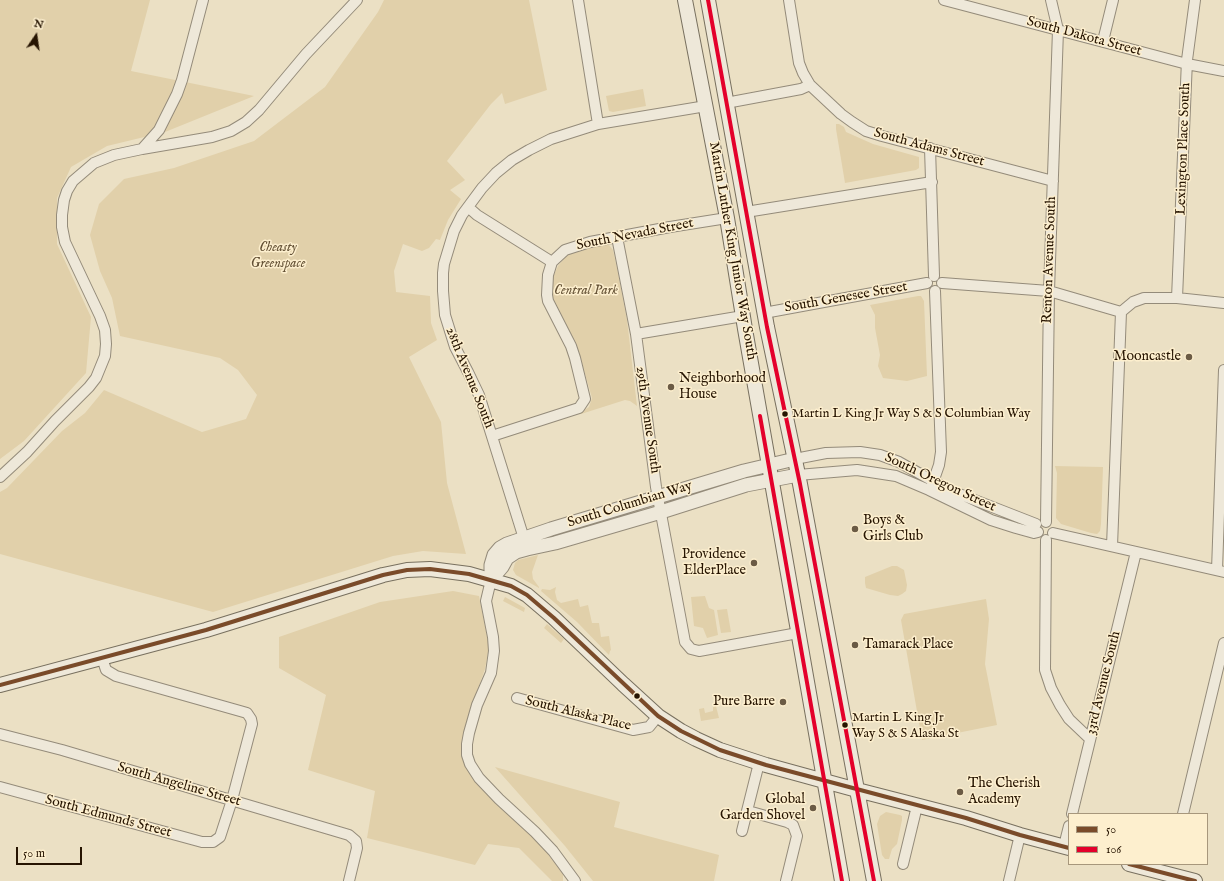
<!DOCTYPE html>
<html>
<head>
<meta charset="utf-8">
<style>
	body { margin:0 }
	#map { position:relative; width:1224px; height:881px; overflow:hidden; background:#ebe0c4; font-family:"IM FELL English",serif }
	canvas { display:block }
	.legend { position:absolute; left:1068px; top:813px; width:140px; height:52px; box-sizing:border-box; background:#fdefce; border:1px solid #a7977c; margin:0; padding:5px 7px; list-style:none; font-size:12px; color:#261401 }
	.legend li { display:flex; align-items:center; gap:8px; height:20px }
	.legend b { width:20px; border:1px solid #a7977c }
	.north { position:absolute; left:16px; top:16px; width:40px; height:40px; -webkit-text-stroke:3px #fdefce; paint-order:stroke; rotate:13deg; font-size:11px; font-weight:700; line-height:16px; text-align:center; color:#261401 }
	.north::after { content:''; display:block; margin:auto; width:14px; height:18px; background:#261401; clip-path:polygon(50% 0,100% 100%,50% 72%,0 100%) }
	.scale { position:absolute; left:16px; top:847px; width:66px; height:18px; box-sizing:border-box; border:2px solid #261401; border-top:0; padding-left:5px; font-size:12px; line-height:14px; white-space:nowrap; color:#261401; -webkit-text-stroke:3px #fdefce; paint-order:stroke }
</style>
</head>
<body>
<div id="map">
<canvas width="1224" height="881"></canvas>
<ul class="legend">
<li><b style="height:5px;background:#7a4b2a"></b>50</li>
<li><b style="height:5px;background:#e4002b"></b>106</li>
</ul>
<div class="north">N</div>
<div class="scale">50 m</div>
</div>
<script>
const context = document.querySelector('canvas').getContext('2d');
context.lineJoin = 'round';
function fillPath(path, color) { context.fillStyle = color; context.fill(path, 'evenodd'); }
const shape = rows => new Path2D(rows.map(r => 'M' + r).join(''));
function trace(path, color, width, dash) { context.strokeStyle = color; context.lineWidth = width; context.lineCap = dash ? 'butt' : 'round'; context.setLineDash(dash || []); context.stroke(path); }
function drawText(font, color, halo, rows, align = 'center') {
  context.font = font + ' "IM FELL English",serif'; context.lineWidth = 3; context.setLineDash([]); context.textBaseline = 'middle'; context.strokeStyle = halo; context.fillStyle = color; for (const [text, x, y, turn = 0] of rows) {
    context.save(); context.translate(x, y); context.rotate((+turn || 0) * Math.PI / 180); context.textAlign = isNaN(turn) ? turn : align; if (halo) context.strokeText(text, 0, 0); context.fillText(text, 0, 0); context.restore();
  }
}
const green = shape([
	[0,0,150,0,131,71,254,96,165,132,107,146,71,167,57,198,57,244,91,317,86,373,24,441,0,459],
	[384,0,529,0,547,90,505,104,502,93,491,104,447,161,465,180,450,190,461,199,448,220,440,240,436,239,429,248,422,251,403,244,394,271,396,292,430,296,431,323,437,340,409,357,441,422,447,483,466,554,423,551,393,556,213,612,0,554,0,492,7,488,62,431,85,413,104,390,202,432,246,419,257,395,238,370,220,358,120,336,112,298,100,271,90,235,99,204,124,179,174,168,254,141,325,87,378,12],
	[643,89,646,106,613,112,609,111,606,96],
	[836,124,839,124,844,127,846,132,873,144,919,157,919,168,916,170,845,183,836,129],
	[606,244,609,245,613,250,618,273,627,320,637,406,630,401,625,400,581,414,581,412,589,407,592,398,576,343,554,302,551,292,552,279,558,266,568,254,575,250],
	[918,296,921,296,924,301,927,376,907,381,883,378,878,366,880,355,875,328,875,315,870,305],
	[1055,466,1103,467,1101,524,1100,531,1097,534,1091,533,1061,524,1056,518,1057,473],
	[538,555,532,572,533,579,539,587,539,588,516,575,513,570,515,563,518,560],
	[892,566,897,566,904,570,907,585,906,591,902,594,898,596,890,595,866,588,865,583,865,577],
	[556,587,555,592,557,600,561,603,578,599,580,607,588,605,592,623,599,623,601,637,609,636,611,650,610,651,609,655,577,622,541,591,542,589,550,590],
	[453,591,479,596,489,647,485,669,469,713,463,737,462,751,472,776,480,787,496,804,538,841,563,874,563,881,552,881,519,848,488,844,475,865,367,838,375,791,308,770,326,695,279,668,279,637,380,602],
	[705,596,709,608,714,610,718,635,707,638,703,628,694,626,691,597],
	[505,597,525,608,524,612,503,601],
	[986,599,989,619,985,664,997,725,922,740,901,620,904,614],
	[727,609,731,632,721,633,717,610],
	[547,624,564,639,561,643,544,628],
	[716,706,719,718,701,721,699,709,704,708,705,713,713,711,713,707],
	[495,767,620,802,614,827,719,855,714,881,593,881,565,846],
	[886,812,900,815,902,816,902,820,897,844,892,849,889,859,885,859,882,855,877,824,880,816]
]);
const minor = shape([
	[578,0,598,124],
	[789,0,799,63,803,73,810,85,841,114,852,122,866,131,882,136,1053,181],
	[944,0,1187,64,1224,71],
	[1103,41,1113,0],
	[726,103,801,89,810,85],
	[930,148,934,276],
	[142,149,159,130,177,94,182,80,203,0],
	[468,207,477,215,552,262,565,250,590,242,670,227,727,218],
	[746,212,932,182],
	[617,237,636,334,656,487,685,642,691,649,699,651,798,633],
	[942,283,1049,291,1121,312],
	[1177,298,1187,60,1195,0],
	[1121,312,1133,302,1144,298,1177,298,1224,303],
	[764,313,927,283],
	[636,334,743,316],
	[492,436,579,408,585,399,575,358,571,346,548,301,547,295,548,275,552,262],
	[795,459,826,453,860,452,880,455,899,462,949,490,1036,524],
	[798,475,857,470,896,476,929,490,991,520,1016,528,1034,533,1038,532],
	[0,477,27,452,55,421,89,387,96,378,105,356,106,344,105,330,100,316,65,242,62,227,62,215,64,200,67,191,73,181,94,163,114,155,142,149,212,137,231,131,246,122,259,110,306,54,357,0],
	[932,485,939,465,941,452,935,291],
	[1046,522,1049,291,1058,30,1051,0],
	[1053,533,1224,572],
	[1046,540,1045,670,1051,688,1060,705,1069,719,1090,739],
	[526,545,479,395,468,372,455,347,445,315,443,291,443,273,444,264,454,231,462,215,482,188,496,173,512,160,529,150,551,139,598,124,706,106],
	[1112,546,1121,312],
	[1217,570,1224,370],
	[491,580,486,601,493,637,494,651,491,673,477,705,469,733,467,744,467,755,470,764,479,778,499,799,535,832,553,851,575,881],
	[517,698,633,730,649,727,658,716],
	[0,734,62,750,349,835,356,841,357,848,349,881],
	[0,787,202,842,213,842,220,837,232,800,252,724,251,719,247,713,240,711,116,676,106,670,102,658],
	[748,811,787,822,793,825,797,836,786,881],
	[1072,814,1136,552],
	[1183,814,1224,643],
	[742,831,759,763],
	[1064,846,1069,826],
	[903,864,917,806],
	[1009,881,1020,835]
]);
const tertiary = shape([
	[491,580,491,565,494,555,500,548,507,544,551,529,744,471,795,459],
	[491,580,502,567,507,558,516,552,527,549,555,543,661,512,746,485,798,475]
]);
const secondary = shape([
	[685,0,727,218,745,329,842,881],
	[708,0,767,327,800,484,874,881],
	[0,685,206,630,383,575,407,570,430,569,469,574,511,586,527,595,554,618,623,684,658,716,681,731,696,739,720,750,766,765,857,790,966,818,1020,835,1069,848],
	[1129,864,1195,881]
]);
const bus1 = shape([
	[0,685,206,630,383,575,407,570,430,569,469,574,511,586,527,595,554,618,658,716,681,731,720,750,766,765,966,818,1020,835,1069,848],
	[1129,864,1195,881]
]);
const bus2 = shape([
	[708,0,767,327,800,484,874,881],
	[760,416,842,881]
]);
const markers = [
	[1189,357,4,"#6b5b45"],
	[671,387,4,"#6b5b45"],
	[785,414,3.5,"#261401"],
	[855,529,4,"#6b5b45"],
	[754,563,4,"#6b5b45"],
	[855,645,4,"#6b5b45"],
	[637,696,3.5,"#261401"],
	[783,702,4,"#6b5b45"],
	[845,725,3.5,"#261401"],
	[960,792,4,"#6b5b45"],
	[813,808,4,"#6b5b45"]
];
const busNames = [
	["Martin L King Jr Way S & S Columbian Way",792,414],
	["Martin L King Jr",852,718],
	["Way S & S Alaska St",852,734]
];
const streetNames = [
	["South Dakota Street",1084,37,15],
	["South Adams Street",929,148,15],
	["Lexington Place South",1184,149,-88],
	["South Nevada Street",635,235,-11],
	["Martin Luther King Junior Way South",732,251,80],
	["Renton Avenue South",1050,260,-88],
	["South Genesee Street",846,298,-10],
	["28th Avenue South",469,378,68],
	["29th Avenue South",647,420,82],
	["South Oregon Street",940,483,25],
	["South Columbian Way",630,505,-17],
	["33rd Avenue South",1104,683,-76],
	["South Alaska Place",578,714,14],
	["South Angeline Street",179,785,16],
	["South Edmunds Street",108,817,15]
];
const parkNames = [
	["Cheasty",278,248],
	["Greenspace",278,264],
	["Central Park",586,291]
];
const poiNames = [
	["Mooncastle",1181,357],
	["Neighborhood",679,379,"left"],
	["House",679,395,"left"],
	["Boys &",863,521,"left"],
	["Girls Club",863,537,"left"],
	["Providence",746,555],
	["ElderPlace",746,571],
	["Tamarack Place",863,645,"left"],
	["Pure Barre",775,702],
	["The Cherish",968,784,"left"],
	["Academy",968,800,"left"],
	["Global",805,800],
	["Garden Shovel",805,816]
];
fillPath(green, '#e1d0aa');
trace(minor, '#948b7a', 12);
trace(tertiary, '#948b7a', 15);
trace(secondary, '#78705f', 16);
trace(minor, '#eee8d9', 10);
trace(tertiary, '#eee8d9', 13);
trace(secondary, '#eee8d9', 14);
trace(bus1, '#7a4b2a', 4);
trace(bus2, '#e4002b', 4);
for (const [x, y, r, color] of markers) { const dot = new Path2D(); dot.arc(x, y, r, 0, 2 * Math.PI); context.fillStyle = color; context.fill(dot); trace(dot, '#fdefce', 1.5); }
drawText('13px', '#261401', '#fdefce', busNames, 'left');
drawText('14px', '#261401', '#fdefce', streetNames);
drawText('italic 14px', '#645135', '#fdefce', parkNames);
drawText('14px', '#261401', '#fdefce', poiNames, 'right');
</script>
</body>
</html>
